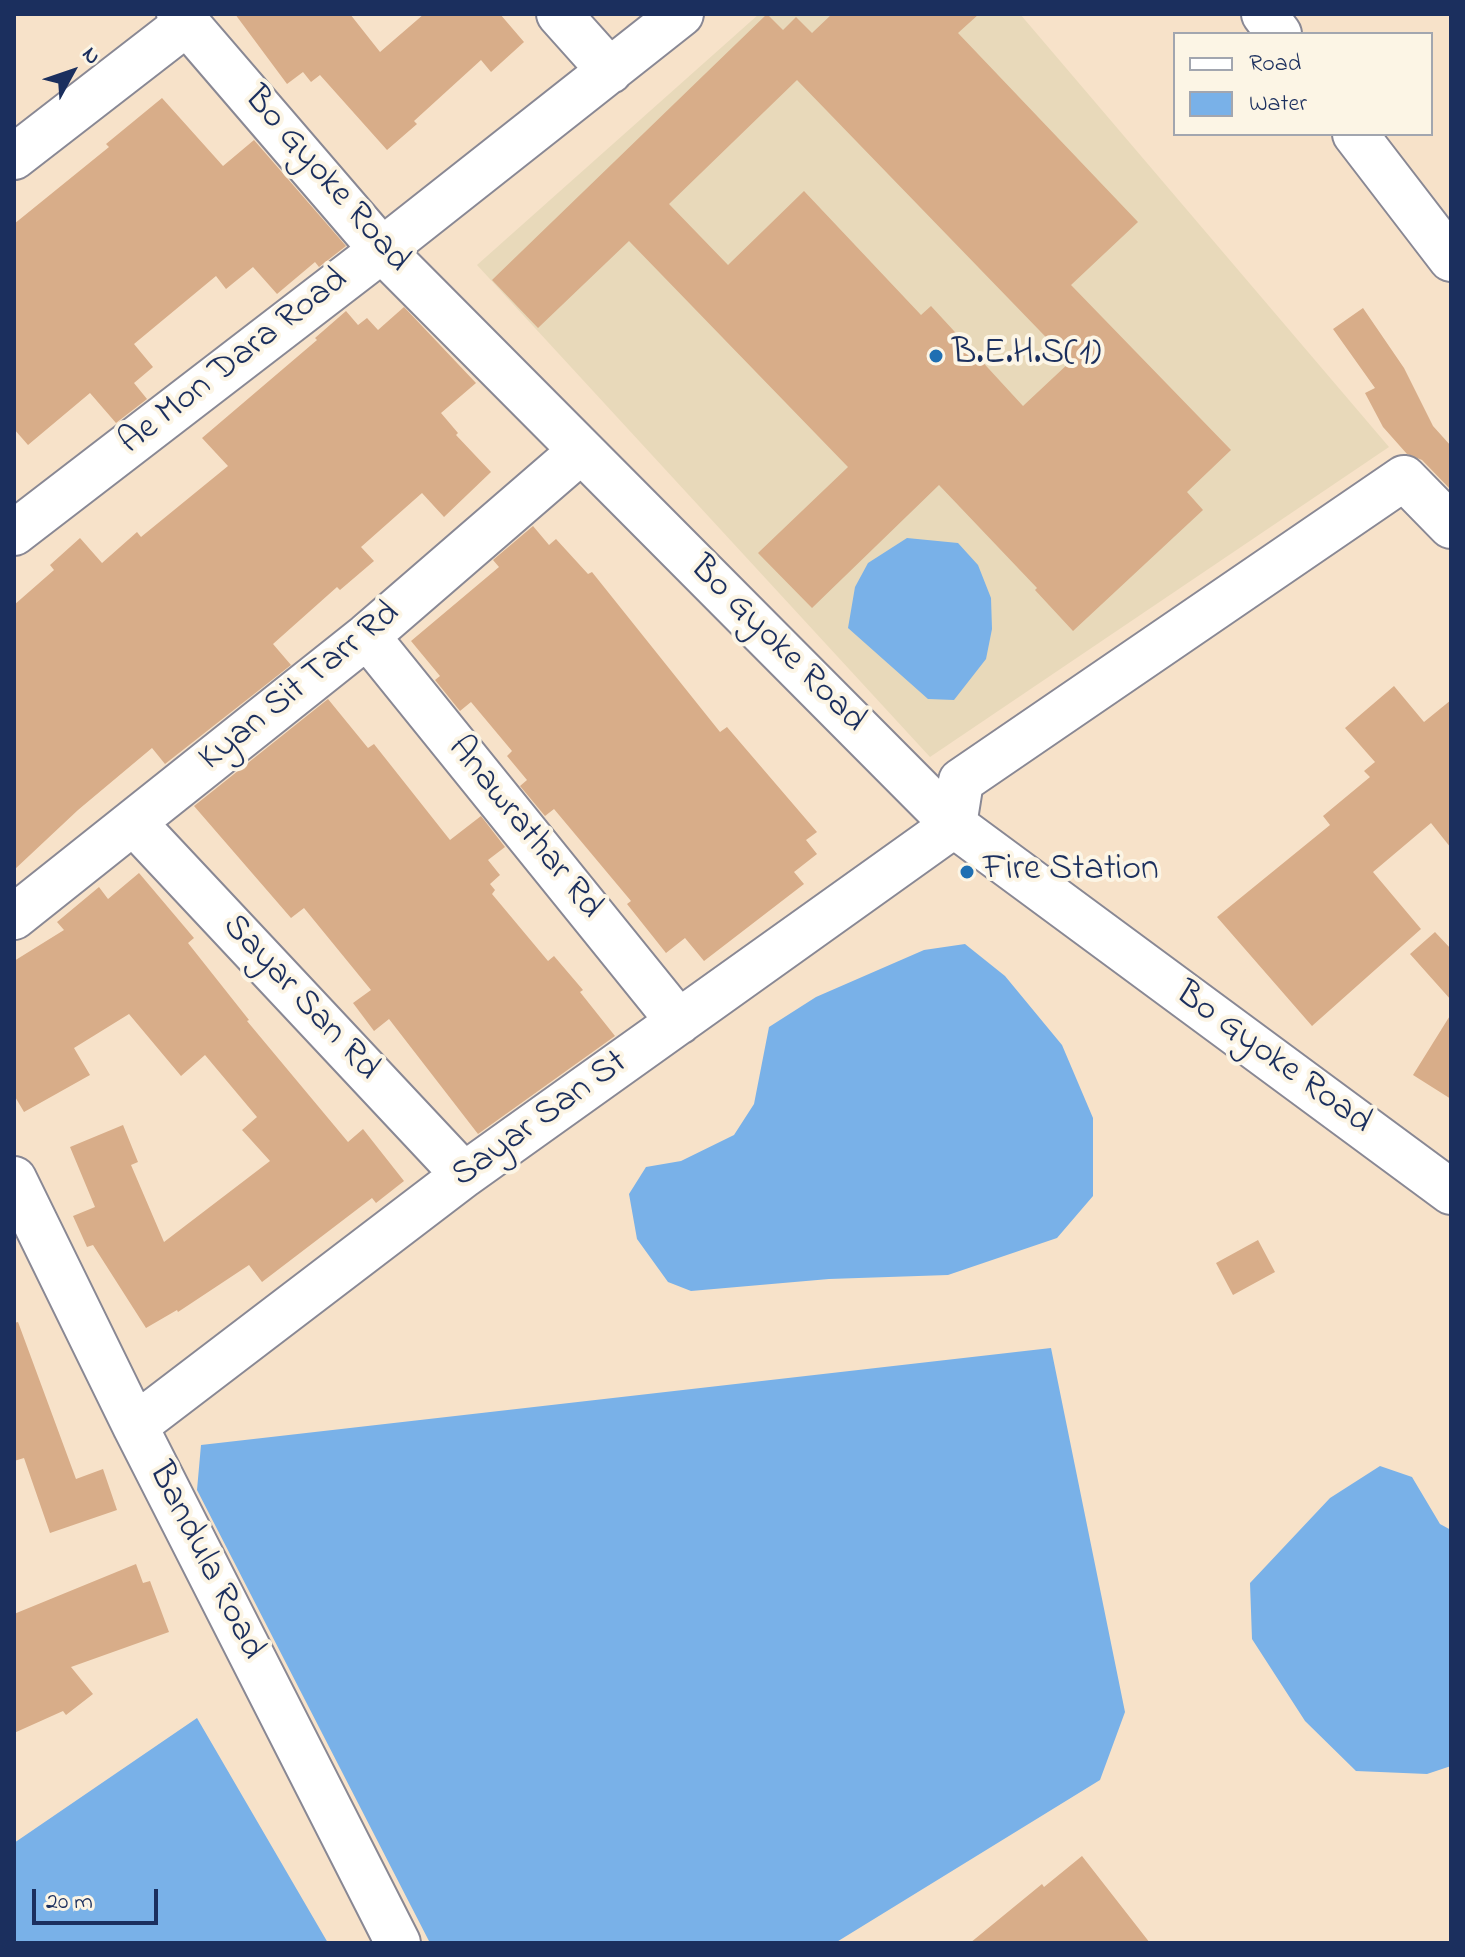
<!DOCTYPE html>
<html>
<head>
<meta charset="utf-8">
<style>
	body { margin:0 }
	#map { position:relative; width:1465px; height:1957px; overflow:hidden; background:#f7e2c9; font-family:"Indie Flower",sans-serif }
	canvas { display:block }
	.frame { position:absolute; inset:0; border:16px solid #1b2f5e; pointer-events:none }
	.legend { position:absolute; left:1173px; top:32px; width:260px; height:104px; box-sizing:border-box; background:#fcf5e5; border:2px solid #a2a6af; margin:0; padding:10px 14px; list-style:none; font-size:24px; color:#1b2f5e }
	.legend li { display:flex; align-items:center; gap:16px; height:40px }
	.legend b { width:40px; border:2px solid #a2a6af }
	.north { position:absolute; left:32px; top:32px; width:80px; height:80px; -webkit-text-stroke:6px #fcf5e5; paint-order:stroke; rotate:50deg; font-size:22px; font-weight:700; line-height:32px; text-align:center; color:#1b2f5e }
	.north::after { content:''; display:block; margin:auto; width:28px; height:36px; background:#1b2f5e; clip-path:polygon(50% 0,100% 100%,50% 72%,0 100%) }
	.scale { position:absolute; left:32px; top:1889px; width:126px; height:36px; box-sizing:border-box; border:4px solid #1b2f5e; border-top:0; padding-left:10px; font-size:24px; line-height:28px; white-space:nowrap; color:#1b2f5e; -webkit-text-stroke:6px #fcf5e5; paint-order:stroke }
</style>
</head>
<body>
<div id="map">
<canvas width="1465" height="1957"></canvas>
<div class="frame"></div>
<ul class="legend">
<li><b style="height:10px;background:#fff"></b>Road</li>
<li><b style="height:22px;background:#79b1e8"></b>Water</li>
</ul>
<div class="north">N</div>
<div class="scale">20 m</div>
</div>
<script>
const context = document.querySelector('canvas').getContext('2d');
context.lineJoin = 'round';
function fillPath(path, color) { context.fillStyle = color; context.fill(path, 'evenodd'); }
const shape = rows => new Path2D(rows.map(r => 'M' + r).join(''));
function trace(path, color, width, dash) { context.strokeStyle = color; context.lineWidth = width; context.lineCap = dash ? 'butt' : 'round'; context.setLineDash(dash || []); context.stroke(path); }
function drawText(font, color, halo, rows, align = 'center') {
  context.font = font + ' "Indie Flower",sans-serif'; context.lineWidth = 8; context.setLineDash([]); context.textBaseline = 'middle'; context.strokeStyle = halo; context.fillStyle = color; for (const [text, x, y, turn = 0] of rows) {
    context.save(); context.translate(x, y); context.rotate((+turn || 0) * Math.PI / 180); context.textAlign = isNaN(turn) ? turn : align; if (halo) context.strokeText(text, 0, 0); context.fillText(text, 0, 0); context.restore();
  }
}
const built = shape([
	[759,14,1020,14,1389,447,930,757,477,265]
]);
const water = shape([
	[907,538,958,543,978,565,991,598,992,629,986,659,954,700,928,699,848,628,855,587,868,563],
	[965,944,1005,976,1062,1045,1093,1118,1093,1196,1057,1238,948,1275,829,1279,691,1291,668,1282,637,1239,629,1194,646,1167,681,1161,734,1135,754,1104,769,1027,816,997,924,950],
	[1051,1348,1125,1712,1100,1780,835,1943,430,1943,197,1490,201,1445],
	[1380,1466,1412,1477,1440,1524,1451,1530,1451,1766,1427,1774,1356,1771,1305,1721,1252,1639,1250,1583,1330,1498],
	[197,1718,328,1943,14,1943,14,1843]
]);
const building = shape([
	[235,14,350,14,380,52,424,14,500,14,524,42,491,72,481,60,414,121,417,124,387,150,320,75,311,82,303,72,287,84],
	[767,14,783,30,796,17,812,33,832,14,979,14,958,33,1138,222,1071,285,1231,450,1187,492,1203,510,1073,631,1035,590,1037,588,939,485,812,608,758,553,848,467,629,241,538,328,492,280],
	[797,80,1070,362,1023,406,931,306,921,315,804,191,728,265,669,204],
	[162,98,223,166,254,140,346,246,319,267,315,262,277,294,253,267,226,289,216,276,134,344,153,367,134,383,147,399,116,423,90,393,28,445,14,429,14,224,109,147,106,144],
	[404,307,476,383,441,413,458,433,456,435,491,472,444,517,422,493,361,547,374,561,340,590,337,587,273,644,291,665,165,764,152,748,78,810,14,870,14,605,54,570,50,565,80,538,102,563,137,532,141,537,228,466,202,438,317,340,315,338,346,311,358,325,367,318,378,330],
	[1363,308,1404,368,1433,426,1451,446,1451,490,1422,460,1407,454,1383,427,1365,393,1375,388,1333,329],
	[533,526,549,545,556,539,588,574,592,572,720,732,727,727,817,832,806,840,817,854,794,872,804,884,704,961,685,938,666,953,627,904,631,901,554,809,545,816,520,786,527,780,507,756,512,751,471,702,460,711,435,680,440,676,411,641,499,567,493,560],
	[1394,686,1424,722,1451,700,1451,848,1431,823,1373,872,1421,929,1312,1026,1217,917,1330,825,1323,816,1370,777,1364,771,1375,762,1345,728],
	[328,699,368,748,374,744,450,840,481,816,505,847,488,860,500,875,490,884,495,890,492,894,548,961,554,956,583,990,580,992,615,1036,478,1134,389,1019,374,1031,353,1003,371,990,304,908,291,918,194,806],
	[139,873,194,938,188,943,249,1020,247,1021,348,1142,363,1129,404,1181,376,1203,372,1198,262,1282,249,1265,178,1312,177,1310,146,1328,93,1245,87,1247,73,1216,95,1207,70,1147,123,1125,138,1162,131,1165,164,1242,270,1161,242,1130,257,1117,205,1055,181,1076,129,1014,74,1048,90,1075,24,1112,14,1095,14,961,64,930,57,922,99,887,108,899],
	[1435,932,1451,949,1451,1000,1410,954],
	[1451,1014,1451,1099,1413,1075],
	[1258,1240,1275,1272,1233,1295,1216,1263],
	[18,1322,76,1479,103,1469,117,1510,50,1533,24,1458,14,1461,14,1323],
	[136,1564,143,1583,150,1581,169,1632,71,1667,93,1694,66,1715,63,1711,14,1733,14,1614],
	[1082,1856,1150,1943,970,1943,1042,1884,1044,1887]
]);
const minor = shape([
	[179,14,382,250,954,825,1451,1192],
	[559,14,610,71],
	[1264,14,1279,34],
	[1355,134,1451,259],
	[14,157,187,23],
	[14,533,382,250,681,14],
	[367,636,679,1022],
	[134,823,464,1175],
	[14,917,367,636,581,451],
	[14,1179,135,1426,398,1943],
	[135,1426,464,1175,954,825,961,781,1404,478,1451,526]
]);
const markers = [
	[936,356,8,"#1f6fb2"],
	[967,872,8,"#1f6fb2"]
];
const streetNames = [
	["Bo Gyoke Road",325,181,49],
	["Ae Mon Dara Road",235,363,-38],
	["Bo Gyoke Road",776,646,45],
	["Kyan Sit Tarr Rd",301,688,-39],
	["Anawrathar Rd",523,829,51],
	["Sayar San Rd",299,999,47],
	["Bo Gyoke Road",1272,1060,36],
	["Sayar San St",541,1121,-36],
	["Bandula Road",204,1562,63]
];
const poiNames = [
	["B.E.H.S(1)",952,356],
	["Fire Station",983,872]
];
fillPath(built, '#e8d9ba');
fillPath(water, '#79b1e8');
fillPath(building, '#d8ad89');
trace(minor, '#898894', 48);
trace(minor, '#fff', 44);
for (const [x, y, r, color] of markers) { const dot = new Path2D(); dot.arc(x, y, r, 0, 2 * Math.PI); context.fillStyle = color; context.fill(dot); trace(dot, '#fcf5e5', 3); }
drawText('36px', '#1b2f5e', '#fcf5e5', streetNames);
drawText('36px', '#1b2f5e', '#fcf5e5', poiNames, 'left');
</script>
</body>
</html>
